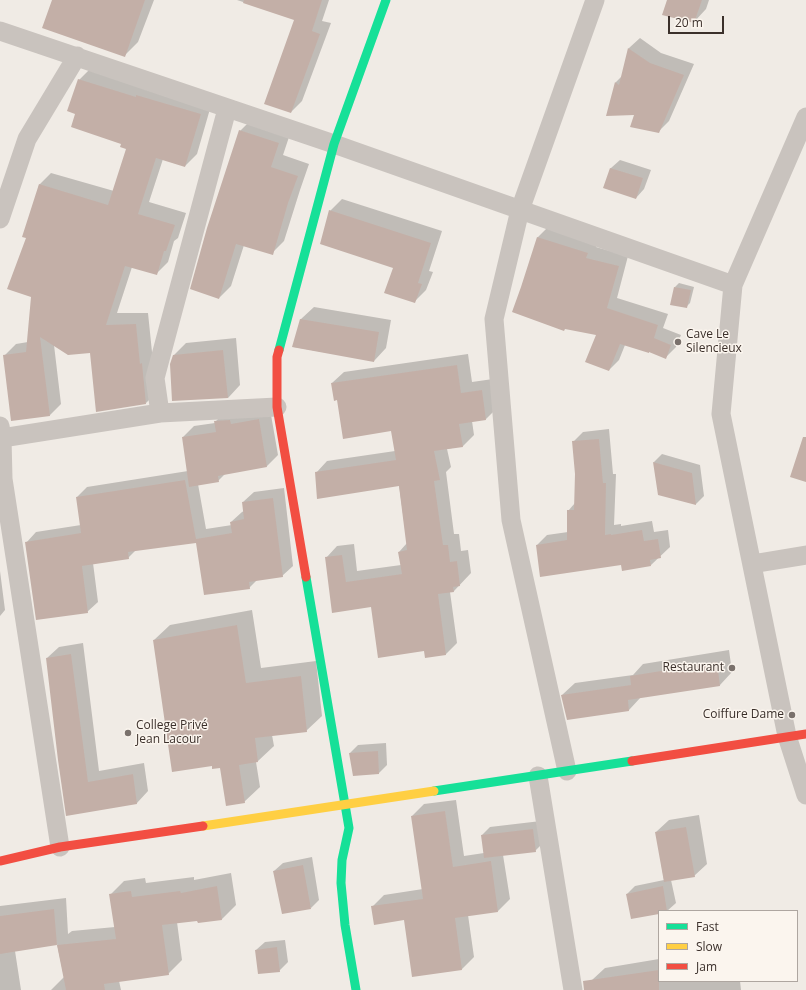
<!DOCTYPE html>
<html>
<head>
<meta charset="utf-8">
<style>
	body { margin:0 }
	#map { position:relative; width:806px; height:990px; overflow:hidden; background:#f0ebe5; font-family:"Open Sans",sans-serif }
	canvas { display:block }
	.legend { position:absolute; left:658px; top:910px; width:140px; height:72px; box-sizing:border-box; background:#fbf5ee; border:1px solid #aea6a0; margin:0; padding:5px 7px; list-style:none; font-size:12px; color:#3b302b }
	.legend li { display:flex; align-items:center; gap:8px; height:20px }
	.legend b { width:20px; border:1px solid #aea6a0 }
	.scale { position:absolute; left:668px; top:16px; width:56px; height:18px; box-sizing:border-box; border:2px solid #3b302b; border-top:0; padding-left:5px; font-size:12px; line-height:14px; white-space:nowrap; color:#3b302b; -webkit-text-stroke:3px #fbf5ee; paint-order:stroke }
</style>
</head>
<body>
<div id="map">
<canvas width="806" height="990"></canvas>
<ul class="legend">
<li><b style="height:5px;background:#16e098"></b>Fast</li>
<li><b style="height:5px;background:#ffcf43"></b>Slow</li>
<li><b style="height:5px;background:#f24e42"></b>Jam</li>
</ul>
<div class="scale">20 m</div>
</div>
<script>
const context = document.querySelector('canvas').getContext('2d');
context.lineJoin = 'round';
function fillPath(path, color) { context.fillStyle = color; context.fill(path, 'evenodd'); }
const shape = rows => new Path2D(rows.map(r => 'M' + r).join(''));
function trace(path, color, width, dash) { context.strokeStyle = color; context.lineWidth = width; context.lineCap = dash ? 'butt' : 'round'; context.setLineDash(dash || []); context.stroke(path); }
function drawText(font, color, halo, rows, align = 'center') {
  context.font = font + ' "Open Sans",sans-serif'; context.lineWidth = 3; context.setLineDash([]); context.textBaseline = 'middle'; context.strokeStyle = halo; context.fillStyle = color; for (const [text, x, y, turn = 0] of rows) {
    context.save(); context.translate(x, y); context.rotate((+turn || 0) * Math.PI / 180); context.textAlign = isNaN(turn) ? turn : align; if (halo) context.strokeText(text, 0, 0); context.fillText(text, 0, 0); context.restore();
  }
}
const shadow = shape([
	[53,0,154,0,138,42,124,56],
	[237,0,329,0,322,21,331,23,302,101,291,112,295,19],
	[668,0,709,0,706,9,694,22],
	[640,38,661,53,694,64,669,121,658,132,635,114,608,115,616,82,622,76,629,48],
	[91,68,212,102,197,154,185,166,163,159,149,202,186,213,178,238,174,241,168,262,156,274,132,267,117,313,148,313,152,352,154,352,158,391,146,403,91,352,54,345,61,404,49,416,4,356,16,344,28,342,32,296,27,238,39,185,51,173,114,191,128,148,123,143,76,113,79,80],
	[252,119,291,131,283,155,309,164,300,190,284,241,272,253,244,245,231,286,219,298,240,131],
	[620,160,651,170,644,189,636,198,605,188,611,168],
	[342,199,442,231,429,271,433,272,426,290,414,302,395,267,330,211],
	[548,227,597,242,596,247,628,256,617,298,668,314,663,328,681,335,676,347,665,358,650,351,625,345,619,360,609,370,597,335,522,287,538,237],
	[679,283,694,287,690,303,686,307,675,287],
	[314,307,391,320,386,348,374,361,294,347,301,319],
	[236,338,240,385,228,398,174,355,186,343],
	[468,354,472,382,493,379,497,408,486,419,472,421,474,435,463,446,447,449,451,467,446,472,454,534,459,534,461,551,468,550,471,573,454,591,450,592,457,643,445,655,425,649,372,606,333,612,326,558,337,546,354,544,357,571,401,565,399,552,407,543,399,485,316,473,327,461,395,451,392,430,338,399,332,383,344,372],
	[270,409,278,455,267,466,226,473,218,481,198,484,206,529,232,525,231,522,242,512,244,511,243,502,254,492,284,488,293,566,282,576,258,579,249,588,197,542,136,550,128,558,93,563,98,602,87,612,26,543,36,532,81,525,77,497,87,487,188,471,183,437,194,426,215,423,215,422,226,411],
	[609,429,613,474,616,474,614,525,621,524,621,526,652,521,654,532,668,530,670,547,651,565,622,563,537,545,547,535,568,532,568,511,575,503,576,474,573,442,583,432],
	[662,454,700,465,704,496,696,504,659,494,654,462],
	[0,571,5,610,0,616],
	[252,610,261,668,316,661,322,716,306,731,272,735,274,746,258,761,256,762,260,787,244,802,221,767,212,764,154,640,170,625],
	[83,643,99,771,144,763,148,791,137,803,93,810,47,658,59,647],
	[729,650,732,672,720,685,641,697,629,710,562,695,575,683,633,675,643,664],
	[386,743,387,765,379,773,350,753,358,745],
	[456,800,464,856,484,853,482,835,490,827,541,821,543,843,535,851,503,855,510,899,498,911,468,915,474,957,462,969,413,976,405,919,372,907,384,895,423,889,412,816,424,804],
	[699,815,707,864,694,876,671,880,676,903,667,911,659,911,659,913,627,894,635,886,664,880,656,832,669,820],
	[312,857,319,900,311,908,274,871,283,863],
	[231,873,236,905,222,919,198,920,177,922,182,960,168,974,119,981,121,990,51,990,64,977,57,944,15,951,21,990,0,990,0,906,66,898,68,934,72,931,115,927,110,895,124,881,145,878,146,883,194,877,194,880],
	[285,940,288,962,279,971,256,950,265,942],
	[659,959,659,981,740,981,741,990,594,990,592,980,605,968]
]);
const building = shape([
	[52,0,145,0,125,57,42,28],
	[244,0,322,0,312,31,320,34,291,113,264,104,294,20,243,3],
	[667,0,702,0,694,23,662,15],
	[628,48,650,63,684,75,659,133,630,127,634,115,606,116,615,82,619,85],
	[78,79,136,97,136,95,201,114,185,167,156,158,138,214,175,225,166,251,164,251,157,275,125,266,106,325,136,324,140,364,142,363,146,404,96,412,90,353,68,355,40,337,50,416,11,421,3,355,26,352,31,297,7,289,26,238,22,237,39,184,108,205,126,149,120,147,121,144,71,127,75,114,67,111],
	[239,130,279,143,271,167,298,176,288,203,273,255,236,244,219,299,190,289,207,228],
	[610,168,643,178,636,199,603,188],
	[329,210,431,243,418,283,422,284,415,303,384,293,393,268,320,244],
	[537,237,588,253,586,258,619,266,607,308,658,325,654,338,671,345,666,359,649,352,649,353,620,344,609,371,585,362,596,335,565,329,564,331,512,312,521,287],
	[674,287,691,290,687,308,670,305],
	[300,319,379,332,374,362,292,347],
	[223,350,228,398,172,401,170,364,173,355],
	[457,365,461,393,482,390,486,420,459,424,463,447,434,451,440,480,434,481,443,545,448,545,450,562,457,561,460,586,453,587,454,592,438,594,446,655,425,658,424,651,378,658,371,607,332,613,325,557,342,555,346,582,402,574,398,552,407,550,399,486,317,499,315,472,396,460,391,431,343,439,337,400,334,401,331,383],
	[259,419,267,467,218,476,219,482,189,487,182,437,216,432,214,421,230,420,231,424],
	[803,437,806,437,806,482,790,477],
	[599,439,603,483,606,483,605,535,611,534,611,535,642,530,644,541,658,539,661,558,650,560,651,566,622,571,621,565,540,577,536,545,567,540,567,510,574,510,575,474,572,441],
	[653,462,692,473,696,505,658,495],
	[185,480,196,539,232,533,230,522,244,519,242,502,273,498,283,577,249,582,250,589,204,595,196,543,128,552,129,559,82,566,88,613,36,620,25,542,81,533,76,497],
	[237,625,246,683,301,676,307,732,255,738,258,762,239,765,245,803,226,806,220,768,212,769,212,766,172,772,153,640],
	[71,654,88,782,133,774,137,804,66,816,58,760,46,658],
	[717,662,720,686,628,700,629,711,567,720,561,695,631,685,630,676],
	[378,751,379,774,353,776,349,753],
	[445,811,453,867,491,861,498,912,455,918,462,970,412,977,404,920,374,925,371,906,423,899,411,816],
	[686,827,695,877,664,882,655,832],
	[533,829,536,852,484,858,481,835],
	[303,865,311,909,282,914,273,871],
	[217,886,222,920,198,923,197,921,162,925,169,975,104,984,105,990,66,990,57,945,116,939,109,894,131,891,132,897,180,891,181,893],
	[663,886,667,911,659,911,659,914,631,919,626,894],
	[54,909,57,945,0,954,0,916],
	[277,947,280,972,258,974,255,950],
	[659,970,659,990,584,990,583,981]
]);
const street = shape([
	[0,31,334,144,733,285],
	[806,117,733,285,721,414,787,736,806,795],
	[0,219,27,139,77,56],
	[160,413,155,378,227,109],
	[0,426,2,438,3,479,60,847],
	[2,438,160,413,277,407],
	[752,564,806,555],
	[567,771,511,520,494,319,520,210,595,0],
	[538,776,573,990]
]);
const fast = shape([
	[279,350,334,144,386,0],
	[306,577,349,828,342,860,341,883,345,925,356,990],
	[434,791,632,761]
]);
const slow = shape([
	[203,826,434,791]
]);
const jam = shape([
	[279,350,277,357,277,407,306,577],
	[632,761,806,734],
	[0,861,60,847,203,826]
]);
const markers = [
	[678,342,4,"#7a716c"],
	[732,668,4,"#7a716c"],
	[792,715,4,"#7a716c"],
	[128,733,4,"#7a716c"]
];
const poiNames = [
	["Cave Le",686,335],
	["Silencieux",686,349],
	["Restaurant",724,668,"right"],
	["Coiffure Dame",784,715,"right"],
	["College Privé",136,726],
	["Jean Lacour",136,740]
];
fillPath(shadow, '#0003');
fillPath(building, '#c3afa7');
trace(street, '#c9c3be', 19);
trace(fast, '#16e098', 9);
trace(slow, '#ffcf43', 9);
trace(jam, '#f24e42', 9);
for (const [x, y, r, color] of markers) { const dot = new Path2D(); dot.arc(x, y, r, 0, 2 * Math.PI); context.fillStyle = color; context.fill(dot); trace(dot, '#fbf5ee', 1.5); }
drawText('12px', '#3b302b', '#fbf5ee', poiNames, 'left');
</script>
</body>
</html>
